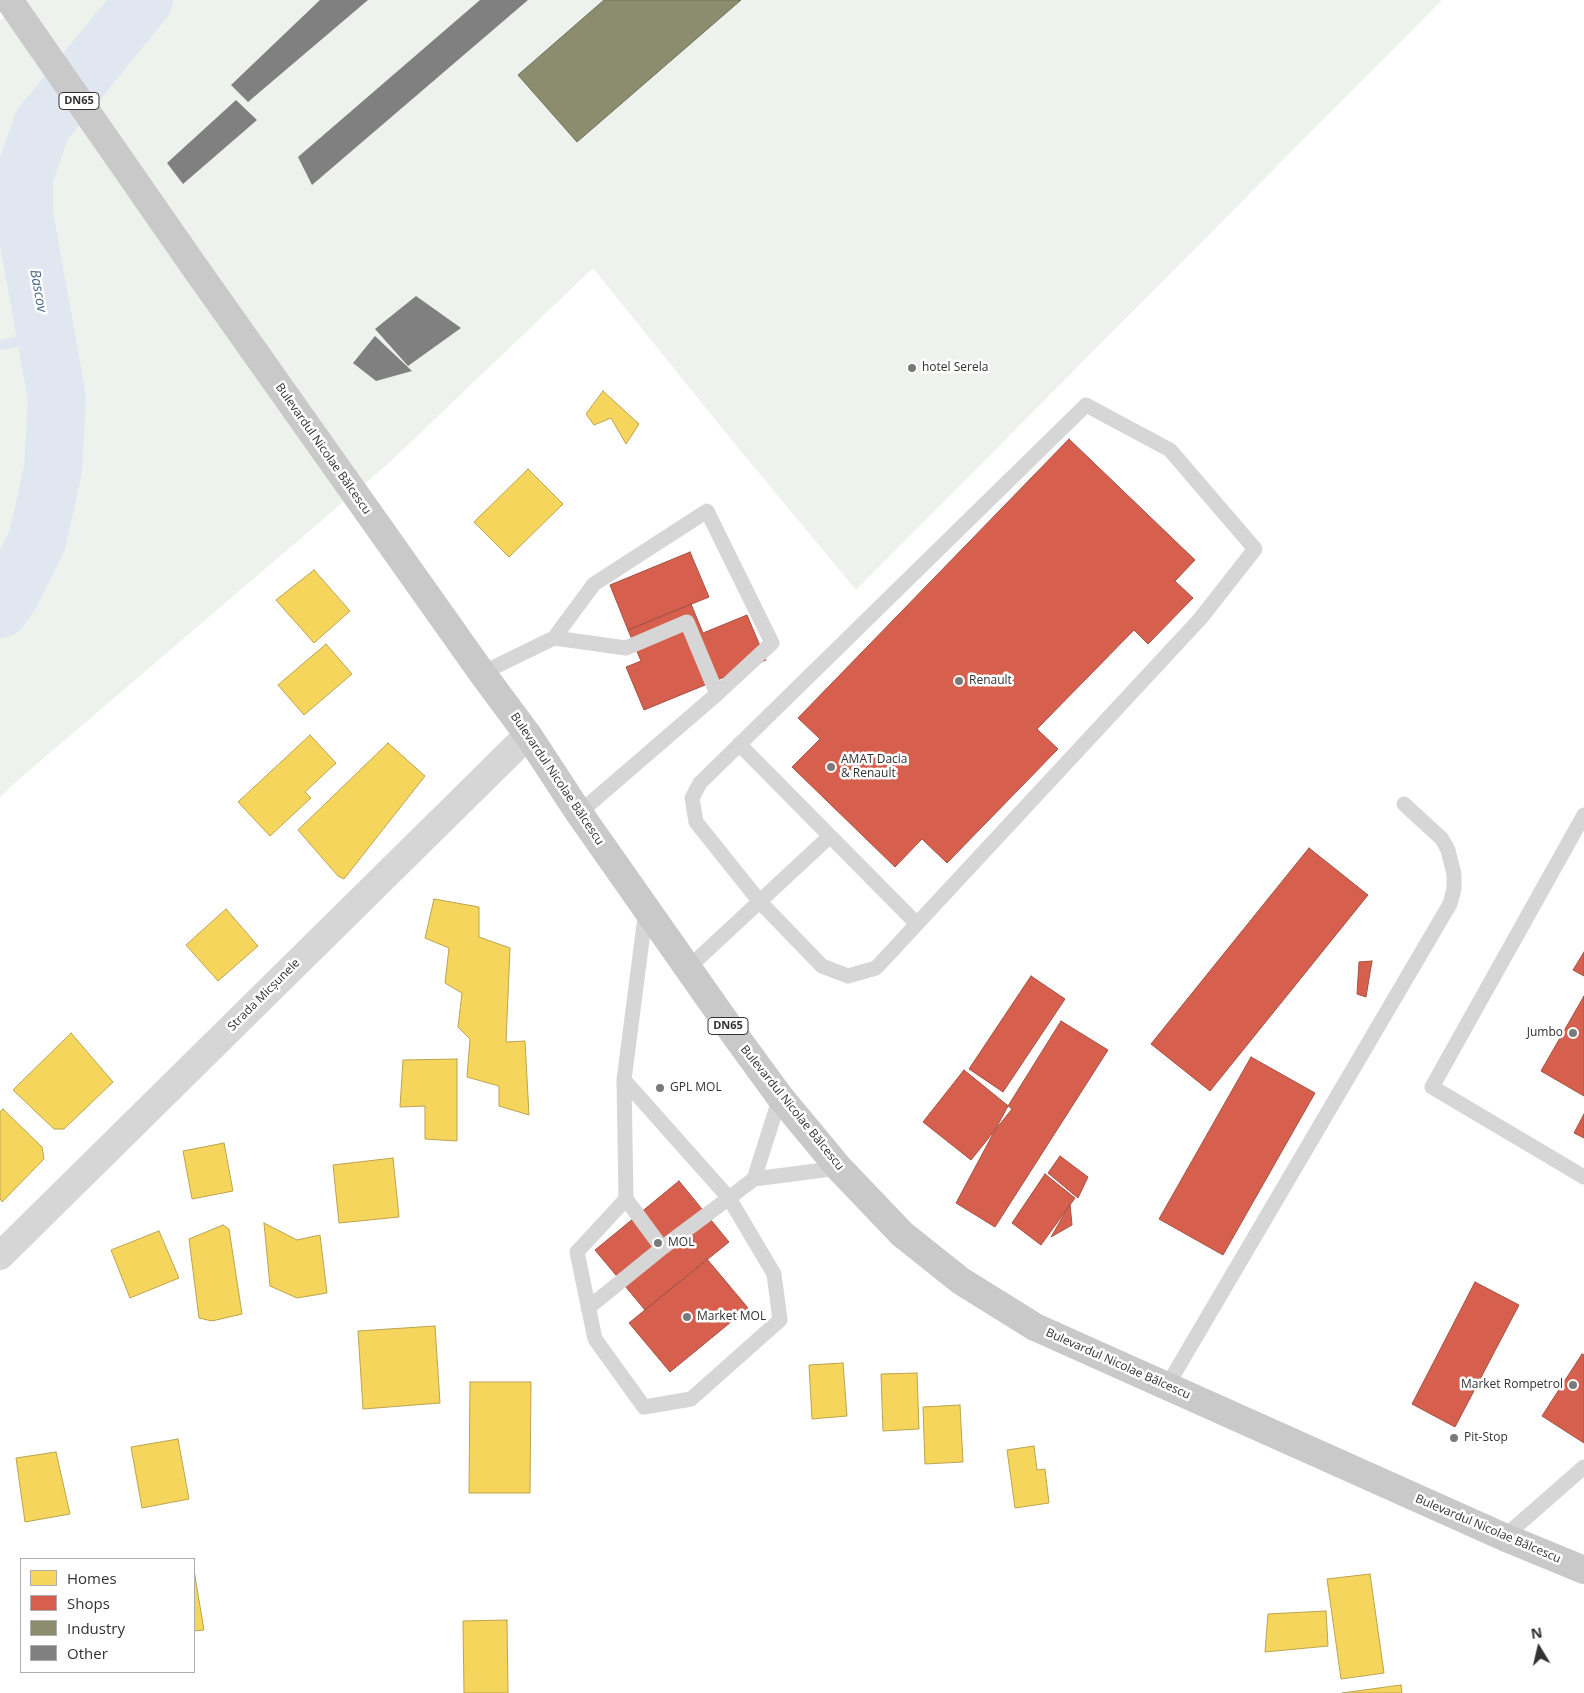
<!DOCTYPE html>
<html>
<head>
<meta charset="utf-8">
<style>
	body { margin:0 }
	#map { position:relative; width:1584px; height:1693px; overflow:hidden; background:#fff; font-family:"Open Sans",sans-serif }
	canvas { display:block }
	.legend { position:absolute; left:20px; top:1558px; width:175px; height:115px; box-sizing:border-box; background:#fff; border:1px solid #adadad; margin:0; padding:6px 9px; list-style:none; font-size:15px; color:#323232 }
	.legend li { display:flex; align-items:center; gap:10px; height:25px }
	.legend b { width:25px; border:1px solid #adadad }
	.north { position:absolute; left:1514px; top:1623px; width:50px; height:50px; -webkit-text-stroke:4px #fff; paint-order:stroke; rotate:351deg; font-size:14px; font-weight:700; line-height:20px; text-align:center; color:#323232 }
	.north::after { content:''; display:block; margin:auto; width:18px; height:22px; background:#323232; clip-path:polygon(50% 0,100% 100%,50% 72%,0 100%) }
</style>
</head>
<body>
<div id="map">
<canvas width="1584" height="1693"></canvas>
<ul class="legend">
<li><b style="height:14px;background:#f6d55c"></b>Homes</li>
<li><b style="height:14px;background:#d6604d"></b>Shops</li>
<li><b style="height:14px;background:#8c8c6e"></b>Industry</li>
<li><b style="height:14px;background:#808080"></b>Other</li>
</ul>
<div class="north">N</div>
</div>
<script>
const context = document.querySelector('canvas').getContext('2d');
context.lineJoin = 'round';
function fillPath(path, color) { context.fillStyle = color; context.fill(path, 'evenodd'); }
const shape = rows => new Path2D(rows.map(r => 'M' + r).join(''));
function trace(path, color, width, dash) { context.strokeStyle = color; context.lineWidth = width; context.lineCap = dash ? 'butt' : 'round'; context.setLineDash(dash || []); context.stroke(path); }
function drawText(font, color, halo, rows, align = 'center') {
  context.font = font + ' "Open Sans",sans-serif'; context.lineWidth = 5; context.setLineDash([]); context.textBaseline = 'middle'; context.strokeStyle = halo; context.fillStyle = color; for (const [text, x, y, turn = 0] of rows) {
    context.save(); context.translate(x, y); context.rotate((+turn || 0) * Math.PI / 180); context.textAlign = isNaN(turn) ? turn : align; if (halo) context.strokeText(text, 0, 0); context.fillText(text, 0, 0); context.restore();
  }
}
const green = shape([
	[25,0,1442,0,856,590,726,433,593,268,389,463,25,774,0,797,0,20]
]);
const homes = shape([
	[603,391,639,424,626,444,611,418,594,425,586,414,603,391],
	[528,469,563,504,509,557,474,522,528,469],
	[314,570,350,611,314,643,276,600,314,570],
	[326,644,352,674,304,715,278,685,326,644],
	[310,735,336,763,305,792,311,798,270,836,238,802,310,735],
	[388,743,425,776,344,879,338,876,298,830,388,743],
	[434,899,479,907,479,937,510,948,506,1042,525,1041,529,1115,499,1106,499,1086,467,1077,470,1039,458,1027,462,993,445,983,449,948,425,938,434,899],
	[226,909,258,946,218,981,186,945,226,909],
	[71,1033,113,1082,64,1129,54,1129,13,1090,71,1033],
	[457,1059,457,1141,425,1139,425,1106,400,1107,403,1060,457,1059],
	[3,1109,42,1147,44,1159,2,1202,0,1198,0,1112,3,1109],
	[224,1143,233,1191,192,1199,183,1151,224,1143],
	[393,1158,399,1217,339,1223,333,1165,393,1158],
	[264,1223,297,1240,320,1235,327,1293,297,1298,270,1286,264,1223],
	[223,1225,229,1229,242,1314,212,1321,199,1318,189,1239,223,1225],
	[159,1231,179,1278,130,1298,111,1250,159,1231],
	[435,1326,440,1403,363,1409,358,1331,435,1326],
	[843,1363,847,1416,812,1419,809,1365,843,1363],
	[917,1373,919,1429,883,1431,881,1374,917,1373],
	[470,1382,531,1382,530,1493,469,1493,470,1382],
	[960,1405,963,1462,925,1464,923,1407,960,1405],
	[178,1439,189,1499,142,1508,131,1447,178,1439],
	[1034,1446,1037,1470,1045,1469,1049,1503,1015,1508,1007,1450,1034,1446],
	[56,1452,70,1514,25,1522,16,1458,56,1452],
	[194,1570,204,1630,194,1631,194,1570],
	[1370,1574,1384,1673,1341,1679,1327,1579,1370,1574],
	[1326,1611,1328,1646,1265,1652,1268,1614,1326,1611],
	[507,1620,508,1693,464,1693,463,1621,507,1620],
	[1401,1685,1402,1693,1342,1693,1401,1685]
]);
const shops = shape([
	[1069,439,1195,560,1175,581,1193,598,1148,644,1134,630,1037,729,1058,749,947,863,922,839,895,867,792,767,820,739,798,718,1069,439],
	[690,552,709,597,628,630,610,585,690,552],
	[691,604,703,633,747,615,766,660,644,710,626,667,641,661,628,630,691,604],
	[1309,848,1368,895,1210,1091,1151,1044,1309,848],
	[1584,952,1584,976,1573,970,1584,952],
	[1372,961,1366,997,1357,994,1359,962,1372,961],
	[1031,976,1065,999,1003,1092,969,1069,1031,976],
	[1584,996,1584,1096,1541,1071,1584,996],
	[1061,1021,1108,1050,995,1227,956,1203,1008,1106,1061,1021],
	[1251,1057,1315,1093,1223,1255,1159,1219,1251,1057],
	[964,1070,1012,1109,971,1160,923,1122,964,1070],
	[1584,1114,1584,1138,1574,1133,1584,1114],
	[1060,1156,1088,1177,1078,1198,1048,1173,1060,1156],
	[1045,1174,1075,1198,1041,1245,1012,1223,1045,1174],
	[679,1181,729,1242,645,1310,595,1250,679,1181],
	[1070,1204,1072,1225,1051,1237,1070,1204],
	[707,1259,748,1308,670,1372,629,1323,707,1259],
	[1475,1282,1519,1305,1455,1427,1412,1404,1475,1282],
	[1582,1354,1584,1355,1584,1443,1542,1416,1582,1354]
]);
const industry = shape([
	[604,0,741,0,577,142,518,75,604,0]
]);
const stream = shape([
	[0,345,46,336]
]);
const river = shape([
	[0,609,11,593,37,541,53,470,57,398,24,214,24,177,42,125,144,0]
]);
const building = shape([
	[320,0,368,0,248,102,231,85],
	[480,0,528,0,312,185,298,157],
	[236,100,257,120,183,184,167,163],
	[416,296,461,328,408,366,375,329],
	[375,336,412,371,376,381,353,363]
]);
const lane = shape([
	[1086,405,1170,450,1255,549,1200,619,876,968,848,976,822,966,760,902,696,822,692,798,700,783,1086,405],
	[554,638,594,584,707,511,772,643,717,694],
	[482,673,554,638,626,648,687,622,717,694,579,813],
	[739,744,917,924],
	[1584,815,1432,1087,1584,1177],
	[646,909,624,1080,729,1198,754,1179,780,1097],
	[687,969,829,837],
	[624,1080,626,1199,577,1252,595,1339,644,1407,691,1399,780,1320,774,1274,729,1198,662,1248,626,1199],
	[754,1179,839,1168],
	[588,1308,662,1248],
	[1167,1386,1450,904,1454,889,1454,874,1448,850,1442,839,1404,804],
	[1504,1537,1584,1467]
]);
const street = shape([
	[0,1256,528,735]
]);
const primary = shape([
	[9,0,191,262,482,673,528,735,579,813,737,1038,780,1097,839,1168,902,1234,961,1281,1035,1327,1504,1537,1584,1570]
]);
const markers = [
	[912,368,5,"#7a7a7a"],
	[959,681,5,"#7a7a7a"],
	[831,767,5,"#7a7a7a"],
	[1573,1033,5,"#7a7a7a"],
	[660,1088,5,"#7a7a7a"],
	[658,1243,5,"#7a7a7a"],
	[687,1317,5,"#7a7a7a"],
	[1573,1385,5,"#7a7a7a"],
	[1454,1438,5,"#7a7a7a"]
];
const shields = [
	[79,101,40],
	[728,1026,40]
];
const shieldNames = [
	["DN65",79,101],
	["DN65",728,1026]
];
const poiNames = [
	["hotel Serela",922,368],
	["Renault",969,681],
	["AMAT Dacia",841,760],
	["& Renault",841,774],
	["Jumbo",1563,1033,"right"],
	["GPL MOL",670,1088],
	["MOL",668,1243],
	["Market MOL",697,1317],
	["Market Rompetrol",1563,1385,"right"],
	["Pit-Stop",1464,1438]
];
const streetNames = [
	["Bulevardul Nicolae Bălcescu",323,449,55],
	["Bulevardul Nicolae Bălcescu",557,779,56],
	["Strada Micșunele",264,995,-45],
	["Bulevardul Nicolae Bălcescu",792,1108,51],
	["Bulevardul Nicolae Bălcescu",1118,1364,24],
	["Bulevardul Nicolae Bălcescu",1488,1529,23]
];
const waterNames = [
	["Bascov",38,291,80]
];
fillPath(green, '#eef2ec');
fillPath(homes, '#f6d55c');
trace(homes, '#bba44f', 1);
fillPath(shops, '#d6604d');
trace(shops, '#a55245', 1);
fillPath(industry, '#8c8c6e');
trace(industry, '#71715c', 1);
trace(stream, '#e0e7f0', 10);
trace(river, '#e0e7f0', 58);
fillPath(building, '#808080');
trace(lane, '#d6d6d6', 15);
trace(street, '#d6d6d6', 28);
trace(primary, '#c9c9c9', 28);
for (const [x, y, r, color] of markers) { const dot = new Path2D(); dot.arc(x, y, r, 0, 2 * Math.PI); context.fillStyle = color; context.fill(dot); trace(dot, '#fff', 2); }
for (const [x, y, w] of shields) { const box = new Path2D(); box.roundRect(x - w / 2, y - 8.5, w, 17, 4); context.fillStyle = '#fff'; context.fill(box); trace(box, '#323232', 1); }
drawText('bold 11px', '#323232', null, shieldNames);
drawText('12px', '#323232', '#fff', poiNames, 'left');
drawText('12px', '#323232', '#fff', streetNames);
drawText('italic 14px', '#49678c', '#fff', waterNames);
</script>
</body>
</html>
